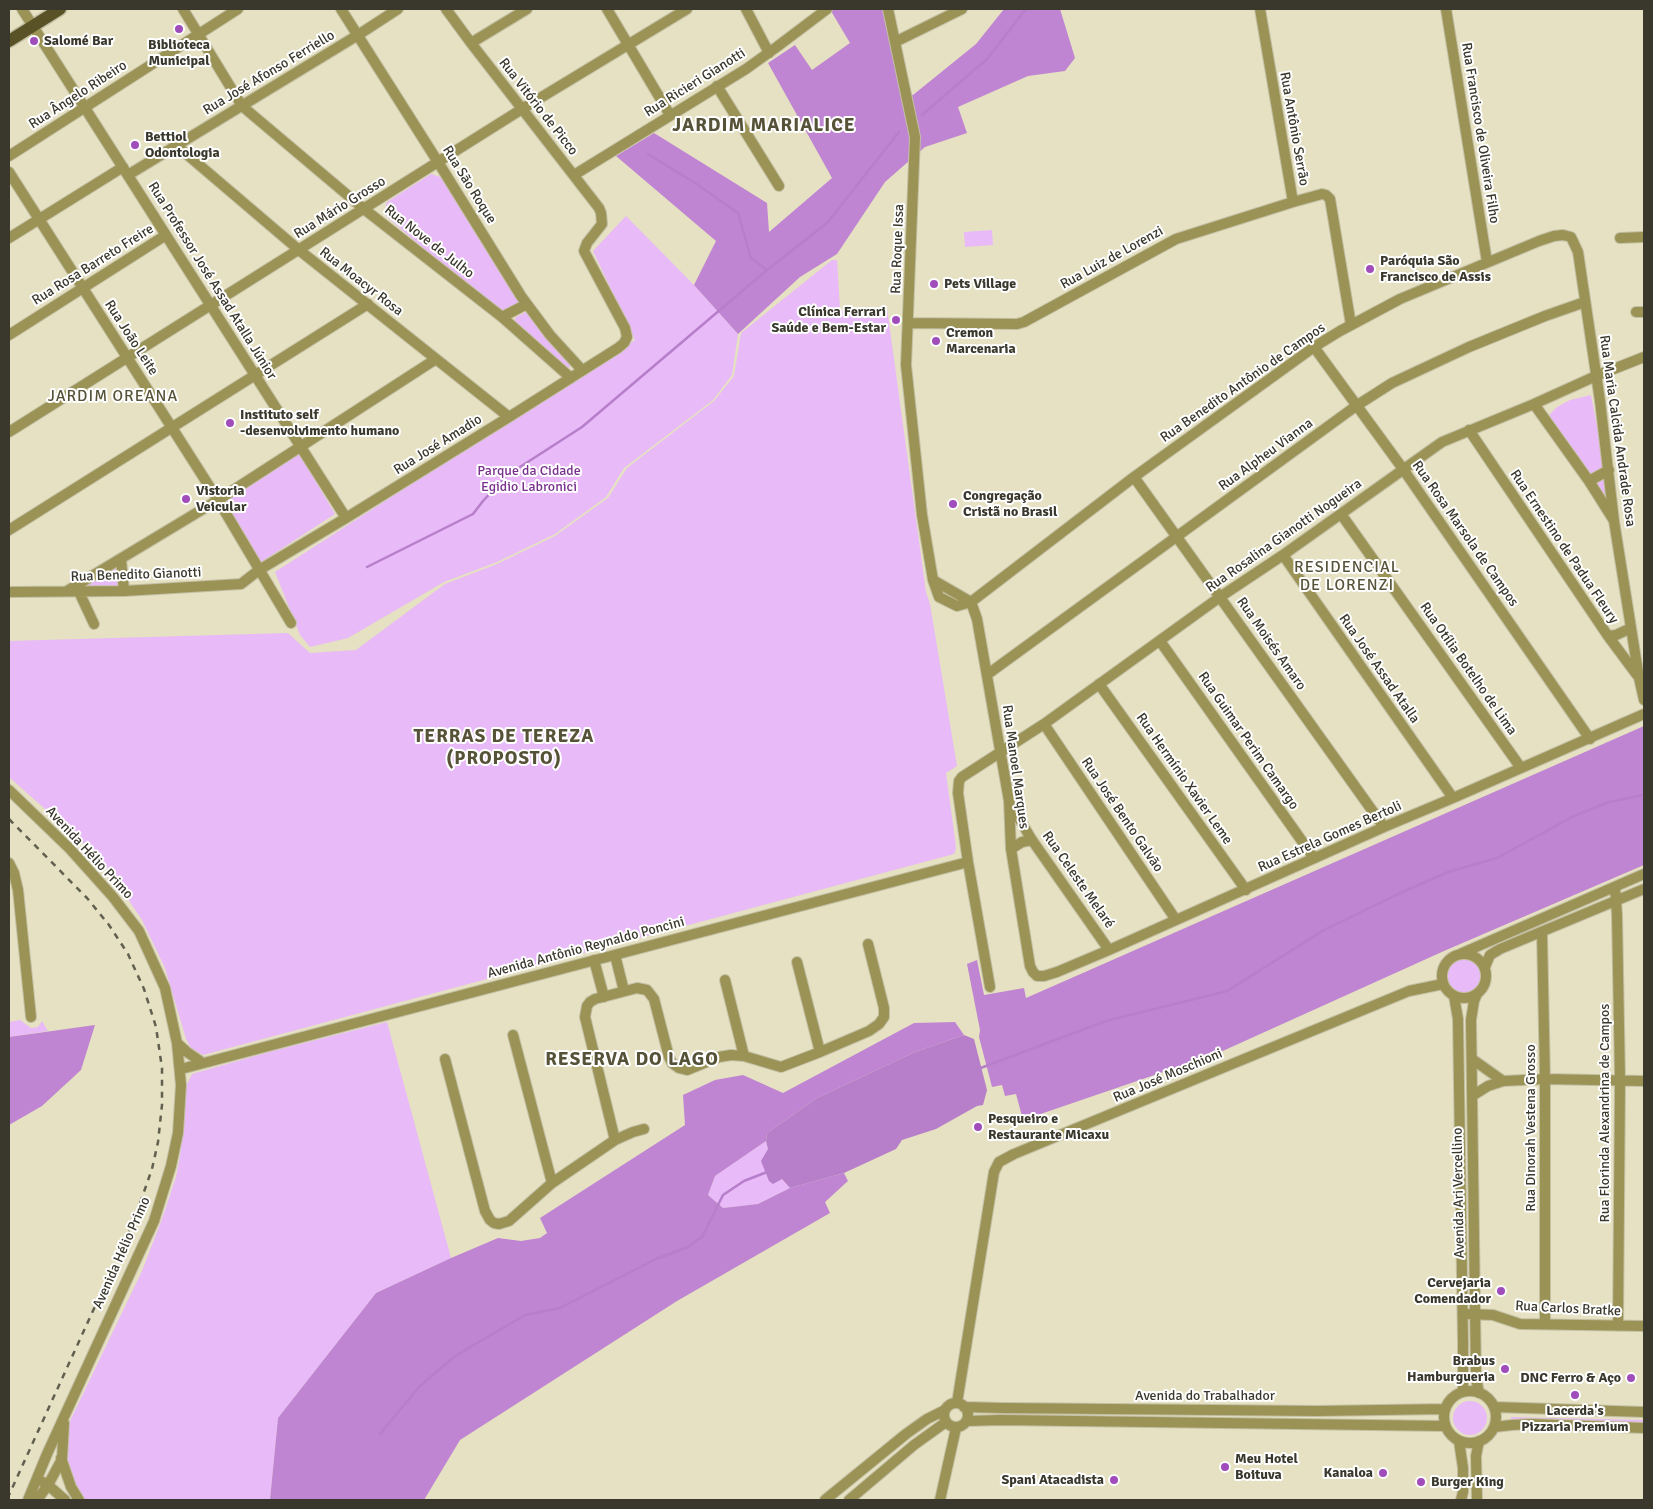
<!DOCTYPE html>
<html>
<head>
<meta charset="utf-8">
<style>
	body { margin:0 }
	#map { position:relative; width:1653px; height:1509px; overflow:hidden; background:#e5e1c2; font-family:Signika,sans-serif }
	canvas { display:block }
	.frame { position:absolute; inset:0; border:10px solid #3a382c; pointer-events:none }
</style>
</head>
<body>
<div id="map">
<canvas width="1653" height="1509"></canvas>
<div class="frame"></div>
</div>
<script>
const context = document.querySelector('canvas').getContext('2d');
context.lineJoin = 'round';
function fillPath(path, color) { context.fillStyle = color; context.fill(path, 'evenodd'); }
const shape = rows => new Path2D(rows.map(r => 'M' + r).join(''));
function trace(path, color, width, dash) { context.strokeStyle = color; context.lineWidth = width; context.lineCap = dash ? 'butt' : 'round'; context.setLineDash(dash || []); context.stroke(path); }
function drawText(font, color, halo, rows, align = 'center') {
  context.font = font + ' Signika,sans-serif'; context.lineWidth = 4; context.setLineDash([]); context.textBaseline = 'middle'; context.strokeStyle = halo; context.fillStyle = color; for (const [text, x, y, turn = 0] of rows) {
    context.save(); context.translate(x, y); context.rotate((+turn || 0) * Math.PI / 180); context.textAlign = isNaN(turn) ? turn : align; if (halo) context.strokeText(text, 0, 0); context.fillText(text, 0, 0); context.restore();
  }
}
const green = shape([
	[431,174,440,177,444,180,520,304,501,312,466,285,386,216,384,212,387,202],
	[626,216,694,285,738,334,732,375,713,400,624,468,606,497,555,534,497,562,444,582,348,638,310,647,300,635,275,572,635,340,593,251],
	[992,230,993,245,965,247,964,232],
	[832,260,837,260,840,309,843,311,887,308,926,592,930,604,957,766,946,773,955,839,956,849,954,854,203,1055,191,1048,186,1039,165,968,142,920,101,859,9,777,9,641,288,633,310,653,356,650,445,584,497,564,555,536,608,498,627,468,714,401,734,376,741,333],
	[526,312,531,316,567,359,570,364,569,368,567,370,516,324,515,320,516,317],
	[1591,395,1605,468,1609,505,1549,415,1557,407,1570,400],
	[299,453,335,514,261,562,224,501],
	[118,563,120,588,77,588],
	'1446 976a18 18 0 1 1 36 0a18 18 0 1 1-36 0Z',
	[20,1020,31,1028,38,1027,42,1021,48,1031,9,1037,9,1022],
	[387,1022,451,1258,376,1293,278,1418,270,1500,85,1500,73,1482,67,1464,67,1437,70,1421,142,1271,162,1219,176,1177,180,1156,186,1086,192,1074,269,1052],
	[766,1141,768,1149,782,1179,790,1188,758,1204,723,1208,708,1195,715,1176],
	'1453 1418a17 17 0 1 1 34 0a17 17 0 1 1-34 0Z',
	[1511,1417,1644,1420,1644,1423,1511,1422]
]);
const forest = shape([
	[835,9,883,9,900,89,913,95,976,44,1004,9,1060,9,1075,58,1065,71,1028,76,958,107,967,133,925,147,885,182,837,254,800,277,738,334,694,285,716,241,616,156,654,133,767,203,769,232,832,178,768,63,795,45,812,70,850,43,831,11],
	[1644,726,1644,865,1444,951,1216,1054,1023,1120,1016,1094,1005,1096,1002,1085,992,1087,979,1037,980,1030,967,964,977,960,984,995,1024,988,1026,998],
	[955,1022,964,1035,915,1052,817,1098,767,1133,766,1141,715,1176,708,1195,723,1208,758,1204,790,1188,844,1173,848,1181,825,1202,830,1213,677,1301,460,1440,424,1500,270,1500,278,1418,376,1293,451,1258,498,1238,521,1241,540,1238,547,1233,540,1218,685,1125,683,1095,715,1080,743,1075,783,1093,914,1023],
	[95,1025,81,1070,42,1106,9,1125,9,1037]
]);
const water = shape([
	[964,1035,974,1039,987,1090,983,1105,977,1106,936,1129,902,1140,896,1149,844,1173,790,1188,782,1179,773,1184,769,1181,761,1161,768,1149,766,1141,767,1133,817,1098,915,1052]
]);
const stream = shape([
	[922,115,987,59,1026,9],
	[648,154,695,183,738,213,751,258,767,270],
	[367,567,473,514,483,501,506,476,582,427,767,270,827,223,899,132],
	[978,1069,1106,1021,1227,991,1324,930,1396,895,1448,872,1497,858,1574,816,1609,802,1644,795],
	[380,1434,419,1387,455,1356,525,1315,560,1308,656,1259,688,1247,702,1237,723,1195,744,1181,767,1172]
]);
const minor = shape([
	[22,9,346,518],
	[183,9,242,106,364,209,502,317,571,378],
	[341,9,438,162,521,296,550,335,582,370],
	[607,9,670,115],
	[746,9,769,53],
	[888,9,915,137,906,365,922,515,933,580],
	[1260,9,1293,202],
	[1446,9,1487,262],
	[895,42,962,9],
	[471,43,527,9],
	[717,86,779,186],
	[177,146,299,250,509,417],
	[9,156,238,9],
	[9,172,218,500,291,623],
	[128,175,358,35,398,9],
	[574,175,746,69,778,46,827,9],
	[9,238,123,167],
	[1620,238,1644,237],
	[1636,312,1644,312],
	[502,317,527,304],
	[908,323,1017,324,1024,322,1176,239,1293,202,1322,194,1326,195,1330,199,1351,325],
	[9,335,166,235],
	[1314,347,1403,469,1590,739],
	[1534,404,1589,481,1613,519],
	[1469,430,1608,636,1637,675],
	[9,432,522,109,687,9],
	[1134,477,1384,827],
	[1589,481,1609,470],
	[1341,514,1521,768],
	[9,530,368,304],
	[1283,555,1453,798],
	[121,559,124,591],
	[67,591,218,500,436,359],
	[9,592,124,591,241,584,259,570,346,518,509,417,618,348,624,343,627,337,625,328,584,251,587,243,602,224,601,213,599,208,471,43,446,9],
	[79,592,94,624],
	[971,602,933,580,939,597,957,606,971,602,1134,477,1314,347,1340,331,1400,299,1539,241,1554,236,1563,235,1571,237,1578,252,1600,401,1614,521,1639,678,1644,700],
	[971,602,977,619,1009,801,1011,849,1030,966,1033,972,1037,976,1044,976,1057,972,1109,950,1384,827,1453,798,1644,714],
	[1608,636,1616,635,1631,628],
	[1160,641,1314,858],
	[988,674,1356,406,1392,383,1469,347,1545,316,1585,302],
	[1099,684,1246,890],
	[1044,724,1176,920],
	[9,790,70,849,113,897,139,931,165,988,177,1043,181,1085,178,1133,171,1166,154,1221,47,1454,28,1500],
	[1009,802,1032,840,1109,950],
	[1011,849,1022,842,1032,840],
	[9,863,14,873,18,890,31,1017],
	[1615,887,1617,915,1620,1080,1618,1326],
	[1542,932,1545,1079,1545,1324],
	'1442 976a22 22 0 1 1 44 0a22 22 0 1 1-44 0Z',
	[1460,954,1644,874],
	[615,955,624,991],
	[594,960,604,997],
	[797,962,820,1052],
	[1485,967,1490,955,1500,949,1644,889],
	[725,980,744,1056],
	[990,987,968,862,958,793,959,781,962,777,1044,724,1220,597,1283,555,1442,442,1534,404,1596,376,1644,357],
	[1477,994,1474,1001,1471,1020,1476,1378,1479,1393],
	[1454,996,1458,1019,1463,1342,1463,1391],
	[513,1035,552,1183],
	[177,1043,187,1052,200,1061],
	[445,1059,485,1211,490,1220,494,1223,499,1224,509,1221,552,1183,615,1140,633,1132,644,1129],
	[1472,1059,1503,1081],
	[181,1069,968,862],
	[1472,1096,1488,1086,1503,1081,1545,1079,1644,1081],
	[615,1140,585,1017,587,1006,590,1002,595,999,637,988,647,990,654,999,669,1057,672,1063,679,1068,687,1070,719,1057,731,1055,744,1056,781,1067,820,1052,869,1031,879,1024,884,1017,884,1008,868,944],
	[1468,1314,1493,1315,1520,1324,1644,1326],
	'1444 1417a26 26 0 1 1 52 0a26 26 0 1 1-52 0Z',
	'944 1415a12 12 0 1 1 24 0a12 12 0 1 1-24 0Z',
	[957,1403,994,1172,999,1162,1014,1154,1409,991,1443,984],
	[964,1407,1002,1408,1318,1411,1445,1409],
	[1494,1407,1644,1412],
	[967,1421,1000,1420,1445,1426],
	[1494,1427,1512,1425,1532,1424,1644,1428],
	[1459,1441,1463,1468,1463,1492,1461,1500],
	[61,1458,71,1487,79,1500],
	[43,1482,48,1485,65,1500],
	[37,1500,48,1485,62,1459,64,1423],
	[825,1500,906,1434,927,1419,945,1410],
	[849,1500,914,1445,946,1422],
	[940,1500,956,1428],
	[1477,1500,1476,1456,1479,1441]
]);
const major = shape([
	[9,41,60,9]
]);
const rail = shape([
	[9,819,87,898,109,925,128,954,144,989,156,1027,162,1068,162,1105,158,1142,152,1169,133,1223,9,1495]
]);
const markers = [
	[179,29,5,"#a04dbb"],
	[34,41,5,"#a04dbb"],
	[135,145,5,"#a04dbb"],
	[1370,269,5,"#a04dbb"],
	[934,284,5,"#a04dbb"],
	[896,320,5,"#a04dbb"],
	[936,341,5,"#a04dbb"],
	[230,423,5,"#a04dbb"],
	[186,499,5,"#a04dbb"],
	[953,504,5,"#a04dbb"],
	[978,1127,5,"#a04dbb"],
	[1501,1291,5,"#a04dbb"],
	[1505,1369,5,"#a04dbb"],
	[1631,1378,5,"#a04dbb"],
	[1575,1395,5,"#a04dbb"],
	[1225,1467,5,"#a04dbb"],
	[1383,1473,5,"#a04dbb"],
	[1114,1480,5,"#a04dbb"],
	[1421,1482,5,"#a04dbb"]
];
const poiNames = [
	["Salomé Bar",44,41],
	["Biblioteca",179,45,"center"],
	["Municipal",179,61,"center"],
	["Bettiol",145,137],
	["Odontologia",145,153],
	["Paróquia São",1380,261],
	["Francisco de Assis",1380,277],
	["Pets Village",944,284],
	["Clínica Ferrari",886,312,"right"],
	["Saúde e Bem-Estar",886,328,"right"],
	["Cremon",946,333],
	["Marcenaria",946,349],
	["Instituto self",240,415],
	["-desenvolvimento humano",240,431],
	["Vistoria",196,491],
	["Veicular",196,507],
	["Congregação",963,496],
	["Cristã no Brasil",963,512],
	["Pesqueiro e",988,1119],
	["Restaurante Micaxu",988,1135],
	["Cervejaria",1491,1283,"right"],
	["Comendador",1491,1299,"right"],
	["Brabus",1495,1361,"right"],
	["Hamburgueria",1495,1377,"right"],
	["DNC Ferro & Aço",1621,1378,"right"],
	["Lacerda's",1575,1411,"center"],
	["Pizzaria Premium",1575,1427,"center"],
	["Meu Hotel",1235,1459],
	["Boituva",1235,1475],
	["Kanaloa",1373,1473,"right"],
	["Spani Atacadista",1104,1480,"right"],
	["Burger King",1431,1482]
];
const streetNames = [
	["Rua José Afonso Ferriello",269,73,-31],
	["Rua Ricieri Gianotti",695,83,-32],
	["Rua Ângelo Ribeiro",78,95,-33],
	["Rua Vitório de Picco",538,107,52],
	["Rua Antônio Serrão",1294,129,80],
	["Rua Francisco de Oliveira Filho",1480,133,81],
	["Rua São Roque",469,185,58],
	["Rua Mário Grosso",340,208,-32],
	["Rua Nove de Julho",429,242,38],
	["Rua Roque Issa",898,249,-88],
	["Rua Luiz de Lorenzi",1112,258,-29],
	["Rua Rosa Barreto Freire",93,265,-32],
	["Rua Professor José Assad Atalla Júnior",212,281,58],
	["Rua Moacyr Rosa",361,282,38],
	["Rua João Leite",131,338,57],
	["Rua Benedito Antônio de Campos",1243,383,-35],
	["Rua Maria Calcida Andrade Rosa",1617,431,82],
	["Rua José Amadio",438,445,-32],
	["Rua Alpheu Vianna",1266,455,-36],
	["Rua Rosa Marsola de Campos",1465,534,55],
	["Rua Rosalina Gianotti Nogueira",1284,536,-35],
	["Rua Ernestino de Padua Fleury",1564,547,56],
	["Rua Benedito Gianotti",136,575,-2],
	["Rua Moisés Amaro",1271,644,55],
	["Rua José Assad Atalla",1379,669,55],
	["Rua Otília Botelho de Lima",1468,669,55],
	["Rua Guimar Perim Camargo",1248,741,55],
	["Rua Manoel Marques",1015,767,82],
	["Rua Hermínio Xavier Leme",1184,779,55],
	["Rua José Bento Galvão",1122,815,56],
	["Rua Estrela Gomes Bertoli",1330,837,-24],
	["Avenida Hélio Primo",89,853,47],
	["Rua Celeste Melaré",1078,880,55],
	["Avenida Antônio Reynaldo Poncini",586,948,-15],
	["Rua José Moschioni",1168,1076,-23],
	["Rua Florinda Alexandrina de Campos",1605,1113,-90],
	["Rua Dinorah Vestena Grosso",1531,1128,-90],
	["Avenida Ari Vercellino",1459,1193,-91],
	["Avenida Hélio Primo",122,1253,-66],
	["Rua Carlos Bratke",1568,1309,3],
	["Avenida do Trabalhador",1205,1396]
];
const parkNames = [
	["Parque da Cidade",529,471],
	["Egidio Labronici",529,487]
];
const quarterNames = [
	["JARDIM OREANA",113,397],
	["RESIDENCIAL",1347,568],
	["DE LORENZI",1347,586]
];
const districtNames = [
	["JARDIM MARIALICE",764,126],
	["TERRAS DE TEREZA",504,737],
	["(PROPOSTO)",504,759],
	["RESERVA DO LAGO",632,1060]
];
fillPath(green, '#e8baf8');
fillPath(forest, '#bf85d2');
fillPath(water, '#b77eca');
trace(stream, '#b77eca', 2.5);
trace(minor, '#c3bfa4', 12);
trace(major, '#c3bfa4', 15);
trace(minor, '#9b9355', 10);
trace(major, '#585226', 12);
trace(rail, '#615f4f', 2.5, [6, 6]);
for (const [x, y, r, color] of markers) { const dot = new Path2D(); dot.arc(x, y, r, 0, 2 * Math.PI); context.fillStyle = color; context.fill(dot); trace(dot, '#fff', 2); }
drawText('bold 14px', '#3a382c', '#fff', poiNames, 'left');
drawText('14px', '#3a382c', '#fff', streetNames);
drawText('14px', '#78318d', '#fff', parkNames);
context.letterSpacing = '1px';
drawText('16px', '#565238', '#fff', quarterNames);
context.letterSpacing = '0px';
context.letterSpacing = '1px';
drawText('bold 19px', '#565238', '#fff', districtNames);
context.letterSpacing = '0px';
</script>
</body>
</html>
